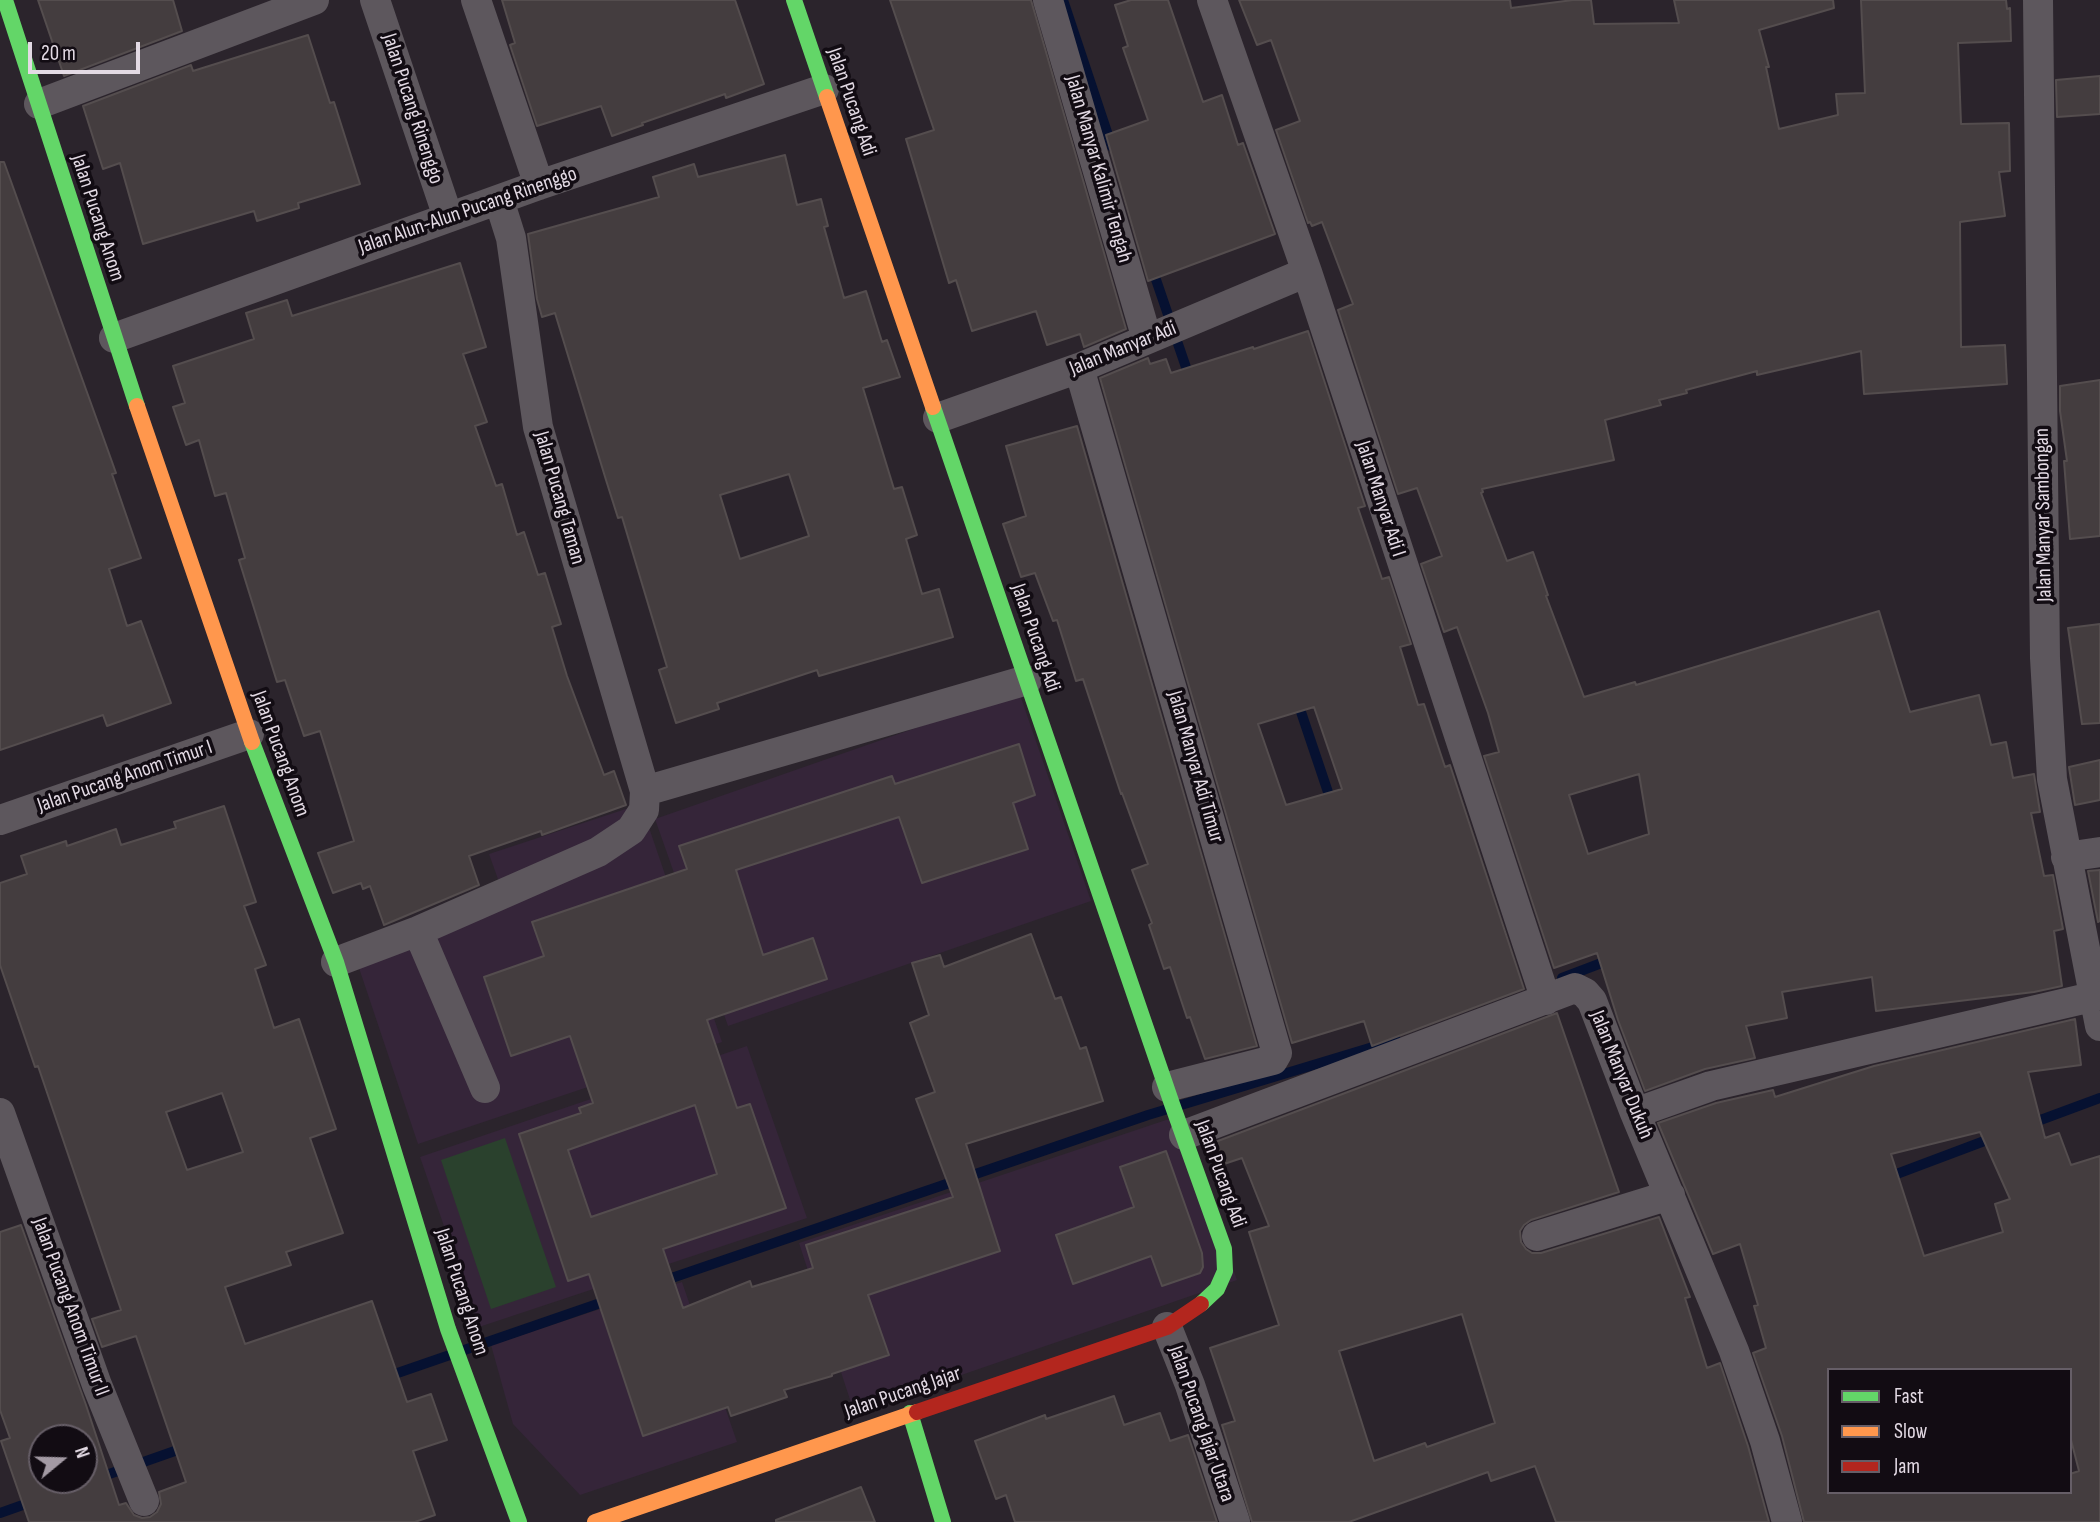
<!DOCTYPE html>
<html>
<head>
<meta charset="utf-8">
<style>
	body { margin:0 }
	#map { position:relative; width:2100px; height:1522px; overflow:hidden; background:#2b242c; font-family:"Sofia Sans Condensed",sans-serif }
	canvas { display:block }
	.legend { position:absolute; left:1827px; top:1368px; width:245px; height:126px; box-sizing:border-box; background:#120c13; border:2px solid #665e67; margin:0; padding:9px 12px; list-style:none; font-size:21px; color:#e3dae4 }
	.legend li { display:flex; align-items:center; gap:14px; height:35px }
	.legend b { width:35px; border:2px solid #665e67 }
	.north { position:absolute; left:28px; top:1424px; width:70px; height:70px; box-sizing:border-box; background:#120c13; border:2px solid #665e67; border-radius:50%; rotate:71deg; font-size:19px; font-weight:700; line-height:28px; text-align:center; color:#e3dae4 }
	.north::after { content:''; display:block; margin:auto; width:24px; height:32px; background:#a39aa4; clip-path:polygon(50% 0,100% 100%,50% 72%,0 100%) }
	.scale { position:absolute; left:28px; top:42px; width:112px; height:32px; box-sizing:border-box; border:4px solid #e3dae4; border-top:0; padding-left:9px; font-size:21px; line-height:24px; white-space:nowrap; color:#e3dae4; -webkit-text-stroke:5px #120c13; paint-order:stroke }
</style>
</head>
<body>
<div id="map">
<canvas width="2100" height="1522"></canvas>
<ul class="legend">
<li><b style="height:9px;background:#63d668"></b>Fast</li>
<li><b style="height:9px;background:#ff974d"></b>Slow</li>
<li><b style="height:9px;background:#b3261e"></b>Jam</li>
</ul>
<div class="north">N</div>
<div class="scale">20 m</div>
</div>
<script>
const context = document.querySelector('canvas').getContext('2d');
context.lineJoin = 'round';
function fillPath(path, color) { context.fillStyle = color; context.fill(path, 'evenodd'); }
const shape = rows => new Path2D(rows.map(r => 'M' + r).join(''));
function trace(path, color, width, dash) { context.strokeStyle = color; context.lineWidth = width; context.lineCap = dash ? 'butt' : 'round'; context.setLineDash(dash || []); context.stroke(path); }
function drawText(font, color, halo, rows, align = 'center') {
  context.font = font + ' "Sofia Sans Condensed",sans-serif'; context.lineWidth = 7; context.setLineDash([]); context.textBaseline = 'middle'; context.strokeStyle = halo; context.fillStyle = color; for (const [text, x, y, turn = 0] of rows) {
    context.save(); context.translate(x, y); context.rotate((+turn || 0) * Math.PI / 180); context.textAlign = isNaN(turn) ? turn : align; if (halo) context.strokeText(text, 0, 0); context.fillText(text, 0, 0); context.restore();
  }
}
const built = shape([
	[1019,692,1091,901,728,1026,655,819],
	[641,804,722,1042,418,1144,353,950,504,896,489,854],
	[747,1046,807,1218,479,1327,420,1157],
	[1178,1116,1237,1280,854,1412,799,1243],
	[682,1282,737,1442,580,1495,513,1424,491,1345]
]);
const green = shape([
	[505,1138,556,1287,491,1309,441,1160]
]);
const stream = shape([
	[1063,0,1112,147],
	[1151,265,1190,379],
	[1297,700,1332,804],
	[1562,978,1612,959],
	[2027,1125,2100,1098],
	[1886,1178,1995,1137],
	[660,1282,1148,1115,1396,1040],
	[386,1377,612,1299],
	[95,1479,189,1446],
	[0,1513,34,1501]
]);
const building = shape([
	[38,0,173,0,182,31,64,76,38,0],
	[502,0,735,0,764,84,726,98,725,94,642,123,643,125,612,136,601,106,537,126,510,45,515,43,502,0],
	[890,0,1031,0,1126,329,1084,347,1080,334,1047,345,1036,311,972,331,956,280,949,283,906,139,934,130,890,0],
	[1131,0,1168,0,1203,102,1222,95,1238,145,1243,143,1275,234,1148,281,1106,135,1148,120,1123,48,1128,46,1115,5,1131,0],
	[1239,0,1510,0,1511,8,1573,0,1591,0,1594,24,1679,23,1674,0,1833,0,1834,8,1759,30,1769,67,1766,67,1779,129,1838,115,1836,94,1865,93,1861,0,2006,0,2007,9,2010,8,2011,41,1958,43,1961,124,2009,123,2010,171,1999,172,2005,216,1960,222,1961,347,2005,345,2007,384,1864,394,1861,351,1757,375,1757,371,1686,390,1687,393,1659,400,1661,405,1605,420,1614,460,1482,489,1483,492,1481,493,1507,561,1533,552,1548,595,1546,596,1584,697,1635,682,1636,685,1879,611,1910,712,1979,695,1991,745,2006,742,2013,778,2034,774,2040,812,2031,813,2044,876,2053,875,2063,929,2054,931,2062,986,2034,992,1876,1011,1872,977,1782,992,1787,1018,1746,1026,1755,1058,1705,1069,1645,1091,1618,1020,1597,953,1554,968,1484,756,1499,752,1488,713,1457,627,1444,632,1421,564,1442,556,1417,488,1398,494,1338,310,1353,304,1322,222,1312,226,1310,222,1308,223,1276,130,1300,121,1271,40,1257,45,1239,0],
	[1639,774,1649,834,1588,854,1569,795,1639,774],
	[308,35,330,103,334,102,360,184,298,203,299,208,257,221,254,211,143,244,120,163,103,169,83,106,191,65,193,71,308,35],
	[2100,76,2100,114,2057,117,2056,80,2100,76],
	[785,155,797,205,821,199,828,226,824,227,844,298,866,291,882,342,887,340,900,377,863,388,894,489,902,487,917,535,906,539,922,594,939,589,953,637,819,676,817,670,717,703,719,709,676,723,659,670,667,667,622,517,618,518,606,480,555,313,542,317,537,299,528,234,659,197,653,177,694,164,698,177,785,155],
	[789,474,809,536,740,559,720,495,789,474],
	[0,162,4,162,106,445,116,473,112,474,141,558,109,569,127,626,141,621,171,703,107,726,103,715,0,750,0,162],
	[460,263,486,347,463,354,487,422,475,426,496,486,502,484,517,535,524,532,538,575,545,573,561,624,552,627,567,676,604,775,614,771,626,805,542,835,541,831,469,856,479,885,384,925,370,886,363,889,361,883,333,893,318,853,354,841,320,731,304,736,285,680,277,682,239,560,245,558,226,493,215,496,199,440,186,445,173,407,185,403,173,366,254,339,246,313,287,300,292,316,460,263],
	[1308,331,1365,506,1358,508,1382,579,1389,577,1411,644,1400,647,1418,705,1424,704,1445,767,1450,765,1524,989,1372,1046,1364,1021,1292,1043,1100,378,1148,358,1150,364,1166,359,1171,373,1253,347,1254,349,1308,331],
	[1314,707,1342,789,1286,805,1258,724,1314,707],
	[2100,380,2100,536,2070,539,2064,461,2067,461,2060,411,2060,386,2100,380],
	[1077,426,1257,1046,1205,1059,1190,1017,1187,1018,1170,967,1164,969,1149,925,1152,923,1132,870,1148,864,1122,793,1121,794,1083,679,1076,681,1057,620,1053,621,1035,573,1021,577,1003,524,1026,516,1006,446,1077,426],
	[2100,624,2100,723,2082,724,2068,628,2100,624],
	[1019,744,1035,795,1013,803,1028,849,922,883,899,817,736,870,763,955,813,938,827,979,707,1020,737,1108,750,1104,786,1208,663,1249,683,1308,750,1281,752,1287,813,1268,806,1245,953,1197,916,1099,935,1092,910,1023,929,1015,912,963,940,955,944,967,1031,934,1055,999,1061,997,1080,1049,1086,1047,1103,1101,966,1144,1000,1251,868,1295,889,1355,832,1374,832,1376,784,1390,787,1397,731,1416,728,1407,643,1436,589,1274,568,1281,519,1134,581,1113,579,1108,593,1103,570,1036,511,1056,484,977,544,956,532,922,687,869,679,846,892,776,895,784,1019,744],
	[695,1105,717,1174,591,1217,568,1150,695,1105],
	[2100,760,2100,800,2075,805,2069,767,2100,760],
	[224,806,256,902,244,906,266,965,255,969,274,1028,299,1019,336,1129,310,1138,343,1233,286,1252,291,1265,225,1287,245,1344,372,1301,407,1402,431,1394,447,1440,413,1451,435,1515,415,1522,29,1522,1,1441,10,1438,0,1410,0,1232,21,1225,86,1405,119,1505,126,1503,134,1515,142,1518,150,1517,157,1512,161,1504,159,1492,186,1482,136,1336,102,1347,92,1319,121,1310,38,1066,35,1067,0,965,0,883,27,874,21,856,66,841,67,846,116,829,121,845,176,828,174,822,224,806],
	[222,1093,243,1152,187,1170,166,1112,222,1093],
	[42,1438,84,1438,84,1480,42,1480,42,1438],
	[2100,870,2100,921,2098,922,2088,871,2100,870],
	[1557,1013,1619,1192,1531,1220,1524,1225,1520,1231,1521,1242,1526,1249,1532,1253,1541,1253,1659,1217,1690,1297,1685,1298,1707,1368,1720,1363,1748,1446,1769,1522,1556,1522,1535,1466,1491,1481,1488,1472,1349,1522,1252,1522,1222,1425,1235,1421,1210,1348,1279,1325,1249,1232,1269,1226,1242,1158,1218,1166,1210,1144,1557,1013],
	[1462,1314,1495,1423,1427,1447,1425,1443,1374,1461,1339,1351,1462,1314],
	[2075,1019,2081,1065,2028,1072,2045,1138,2059,1133,2071,1165,2100,1156,2100,1522,1804,1522,1782,1436,1753,1353,1766,1348,1754,1306,1758,1305,1740,1244,1713,1254,1658,1123,1716,1103,1773,1090,1775,1097,1874,1066,2075,1019],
	[1980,1132,2010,1199,1995,1204,2003,1232,1924,1256,1891,1154,1980,1132],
	[1829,1370,2070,1370,2070,1436,2079,1471,2070,1474,2070,1492,1829,1492,1829,1370],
	[1166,1151,1202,1253,1203,1267,1200,1273,1162,1286,1151,1256,1073,1284,1056,1235,1134,1207,1120,1167,1166,1151],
	[1114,1396,1124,1425,1160,1413,1170,1441,1188,1435,1217,1522,1015,1522,1006,1495,996,1499,975,1441,1045,1415,1046,1419,1114,1396],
	[861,1487,875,1522,776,1522,776,1520,861,1487]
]);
const street = shape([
	[375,0,448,217],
	[476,0,539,185],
	[1048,0,1147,339],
	[1212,0,1307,272,1546,1000],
	[2038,0,2045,658,2052,779,2100,1026],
	[39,104,314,0],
	[114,338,539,185,824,89],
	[1079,368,1277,1053,1273,1060,1167,1087],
	[938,418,1079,368,1307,272],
	[645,791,1027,680],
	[0,820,249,734],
	[2066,857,2100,852],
	[418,931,485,1088],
	[336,962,418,931,598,852,631,830,644,810,645,791,538,427,511,238,499,200],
	[0,1113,97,1385,144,1501],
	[1635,1113,1711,1086,2100,995],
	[1184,1135,1575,988,1585,993,1592,1001,1635,1113,1734,1351,1765,1441,1787,1522],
	[1537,1236,1670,1195],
	[1167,1327,1190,1385,1235,1522]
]);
const fast = shape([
	[5,0,137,406],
	[794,0,827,97],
	[933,407,1172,1104,1224,1249,1225,1271,1217,1289,1201,1304],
	[252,742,336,962,448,1329,519,1522],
	[910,1413,943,1522]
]);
const slow = shape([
	[827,97,933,407],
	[137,406,252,742],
	[595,1522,917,1412]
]);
const jam = shape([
	[917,1412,1167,1327,1201,1304]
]);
const streetNames = [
	["Jalan Pucang Adi",851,102,71],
	["Jalan Pucang Rinenggo",412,109,72],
	["Jalan Manyar Kalimir Tengah",1098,169,74],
	["Jalan Alun-Alun Pucang Rinenggo",468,211,-19],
	["Jalan Pucang Anom",97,218,72],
	["Jalan Manyar Adi",1123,349,-22],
	["Jalan Pucang Taman",559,498,74],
	["Jalan Manyar Adi I",1380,499,72],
	["Jalan Manyar Sambongan",2044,515,-91],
	["Jalan Pucang Adi",1035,638,71],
	["Jalan Pucang Anom",280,754,70],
	["Jalan Manyar Adi Timur",1195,767,74],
	["Jalan Pucang Anom Timur I",125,777,-19],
	["Jalan Manyar Dukuh",1621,1075,68],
	["Jalan Pucang Adi",1220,1174,70],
	["Jalan Pucang Anom",461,1292,72],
	["Jalan Pucang Anom Timur II",70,1307,70],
	["Jalan Pucang Jajar",903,1393,-19],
	["Jalan Pucang Jajar Utara",1201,1424,71]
];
fillPath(built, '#352539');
fillPath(green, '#2a412d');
trace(stream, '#061131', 10);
fillPath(building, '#443d3f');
trace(building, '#544d4e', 2);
trace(street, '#5d575d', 30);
trace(fast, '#63d668', 16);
trace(slow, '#ff974d', 16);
trace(jam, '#b3261e', 16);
drawText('21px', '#e3dae4', '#120c13', streetNames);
</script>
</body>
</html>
